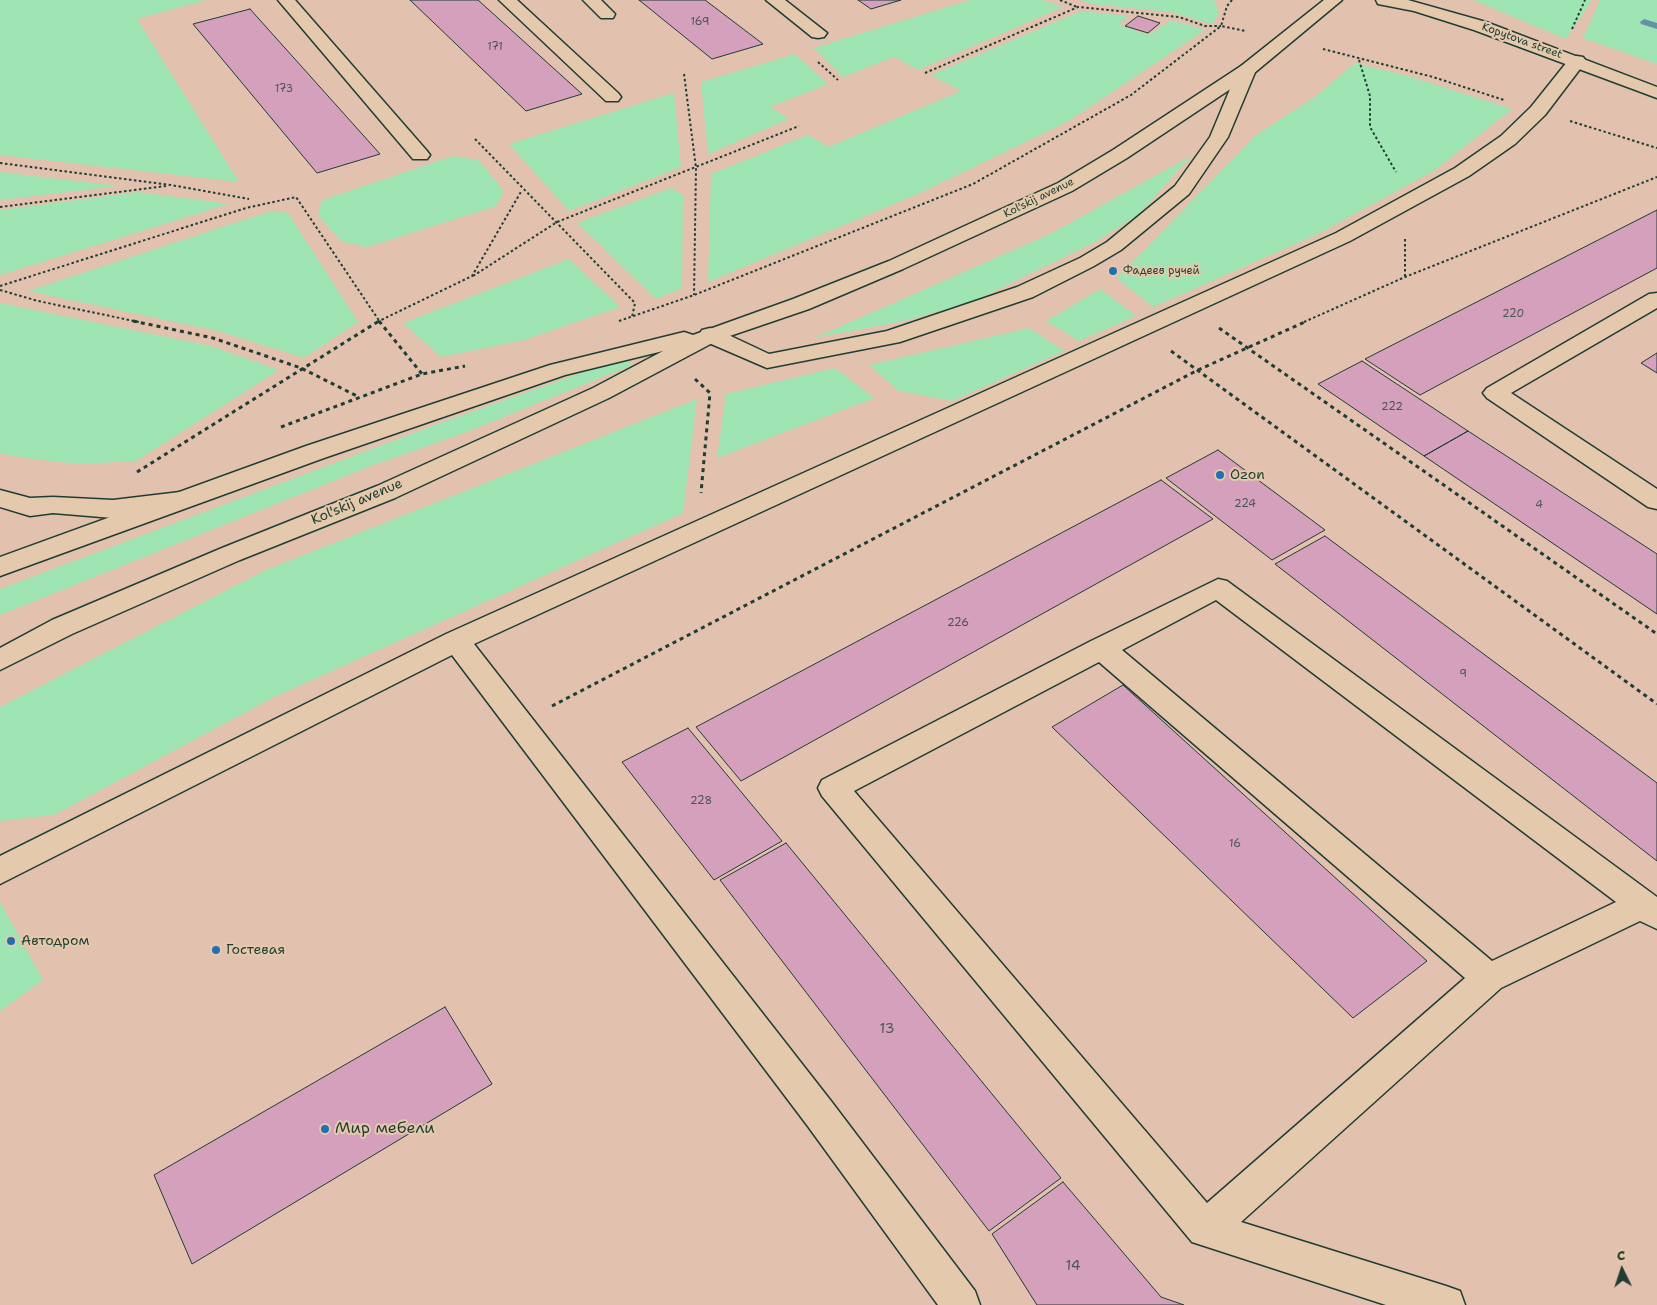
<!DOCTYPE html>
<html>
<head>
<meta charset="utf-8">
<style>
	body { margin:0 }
	#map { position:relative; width:1657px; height:1305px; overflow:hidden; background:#e2c1af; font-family:"Shantell Sans",sans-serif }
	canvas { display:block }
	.north { position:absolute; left:1597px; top:1245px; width:50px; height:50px; -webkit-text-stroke:4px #e5c9ac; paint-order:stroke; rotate:356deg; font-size:14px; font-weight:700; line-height:20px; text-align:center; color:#1f3d34 }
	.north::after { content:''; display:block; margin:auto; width:18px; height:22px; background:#1f3d34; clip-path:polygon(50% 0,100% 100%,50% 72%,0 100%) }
</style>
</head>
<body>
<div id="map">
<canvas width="1657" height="1305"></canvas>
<div class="north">С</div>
</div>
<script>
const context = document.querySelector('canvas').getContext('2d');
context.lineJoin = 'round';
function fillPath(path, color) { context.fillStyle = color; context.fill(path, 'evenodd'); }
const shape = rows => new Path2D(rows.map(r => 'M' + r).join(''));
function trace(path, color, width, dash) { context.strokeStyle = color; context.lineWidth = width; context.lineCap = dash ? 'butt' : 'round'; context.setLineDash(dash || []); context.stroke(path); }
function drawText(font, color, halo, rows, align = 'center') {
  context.font = font + ' "Shantell Sans",sans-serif'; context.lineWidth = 4; context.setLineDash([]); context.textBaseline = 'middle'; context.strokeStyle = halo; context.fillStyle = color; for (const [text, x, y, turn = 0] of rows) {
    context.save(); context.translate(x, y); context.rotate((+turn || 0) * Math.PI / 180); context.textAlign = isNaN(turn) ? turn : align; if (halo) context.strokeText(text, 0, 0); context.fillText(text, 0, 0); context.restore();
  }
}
const green = shape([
	[0,0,205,0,137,19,239,182,0,155],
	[970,0,1042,0,1063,7,918,70,894,57,843,77,814,48],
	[1080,0,1214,0,1219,13,1212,24,1170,12,1092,4],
	[1473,0,1592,0,1566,39],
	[1600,0,1657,0,1657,64,1583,38],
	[1081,11,1128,16,1119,25,1149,35,1171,20,1205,30,1067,122,920,193,708,282,711,174,808,135,828,147,961,91,931,75],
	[795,54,828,84,770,107,789,119,708,154,701,82],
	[1355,63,1411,77,1512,109,1435,170,1318,234,1153,307,1117,278,1256,135,1315,97],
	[674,93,681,167,569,211,509,144],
	[453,156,478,160,504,191,496,206,367,247,341,241,318,215,322,200],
	[1191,156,1139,214,1095,242,970,303,904,321,814,338,1050,234],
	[0,172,119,186,0,200],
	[671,188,683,195,682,288,656,299,577,223],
	[138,192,229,204,0,275,0,210],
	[271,211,288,213,358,322,304,358,218,331,28,291],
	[569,259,620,307,524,340,441,357,403,323],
	[1100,289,1136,316,1079,341,1046,321],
	[0,303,211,346,279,370,136,461,78,464,26,458,0,453],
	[1029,328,1064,351,952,401,899,391,869,365],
	[624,358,632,365,464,433,368,467,0,615,0,589,451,419],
	[835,368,874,398,717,458,726,394],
	[697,399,683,513,274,697,54,815,0,821,0,707,266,570],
	[0,902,43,980,0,1011]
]);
const stream = shape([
	[1644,19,1657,23,1657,29,1641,24,1640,22,1644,19]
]);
const building = shape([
	[410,0,478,0,582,94,526,111,410,0],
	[639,0,705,0,763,44,712,59,639,0],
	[858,0,901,0,871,9,858,0],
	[250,9,380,154,317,173,193,24,250,9],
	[1138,16,1160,23,1148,33,1125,26,1138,16],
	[1657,210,1657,268,1420,395,1365,359,1657,210],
	[1657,353,1657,373,1641,363,1657,353],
	[1362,361,1468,431,1424,456,1318,384,1362,361],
	[1468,431,1657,554,1657,614,1424,456,1468,431],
	[1218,450,1325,530,1272,560,1166,478,1218,450],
	[1161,480,1213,519,741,781,696,727,1161,480],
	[1325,536,1657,783,1657,861,1275,564,1325,536],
	[1123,685,1427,961,1353,1018,1052,727,1123,685],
	[688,728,782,841,714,880,622,762,688,728],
	[786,843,1061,1178,989,1231,720,880,786,843],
	[445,1007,492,1084,192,1264,154,1175,445,1007],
	[1063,1182,1161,1297,1184,1305,1037,1305,992,1234,1063,1182]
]);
const pathFar1 = shape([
	[1060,0,1077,7],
	[1232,0,1227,6,1221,26,1246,31],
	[1572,29,1585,0],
	[1323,49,1433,77,1504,100],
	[1359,60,1370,96,1370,127,1396,172],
	[818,62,838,80],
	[925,73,1078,7,1179,17,1205,26,1221,26],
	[684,74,696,168,694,295],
	[1570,121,1657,148],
	[475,139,635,303,632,317],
	[0,163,171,185,249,199],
	[0,207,166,186],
	[1405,239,1405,277],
	[473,276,557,222,799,126],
	[0,286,246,208,296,197,380,322],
	[0,290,38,301,139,322],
	[619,321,694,295,973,184,1131,95,1221,26],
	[377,322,472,276,522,190],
	[1304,322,1405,277,1657,177]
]);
const path = shape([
	[133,321,213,338,301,368,357,396],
	[379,321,422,374],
	[1219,328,1657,634],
	[1171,351,1657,704],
	[695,379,710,393,701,493],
	[281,427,422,374,465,366],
	[137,472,379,321],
	[552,706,1198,370,1307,321]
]);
const minor = shape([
	[278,0,295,0,427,151,430,155,427,159,413,159,278,0],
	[499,0,517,0,618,93,621,97,618,101,606,101,499,0],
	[583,0,601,0,615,14,613,18,601,18,583,0],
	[766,0,785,0,827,33,824,37,818,38,812,37,766,0],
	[1577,56,1583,57,1586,61,1583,65,1545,115,1515,144,1469,176,1350,241,474,644,831,1101,975,1291,980,1305,938,1305,807,1125,452,655,0,884,0,856,446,634,1336,233,1455,168,1501,136,1531,107,1571,57,1577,56],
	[1247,65,1253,66,1256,70,1228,137,1189,194,1121,250,1094,266,1033,297,900,342,767,368,702,340,699,335,702,330,710,328,718,330,769,354,887,331,1017,287,1080,258,1107,242,1175,186,1210,137,1238,70,1241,66,1247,65],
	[1657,293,1657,308,1511,393,1657,489,1657,509,1648,507,1487,398,1483,393,1487,388,1649,294,1657,293],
	[0,490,30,498,53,497,113,500,180,492,189,494,192,500,189,506,180,508,113,518,53,513,30,516,0,507,0,490],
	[1218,579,1227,581,1657,897,1657,929,1640,921,1501,988,1241,1222,1446,1286,1460,1291,1465,1305,1386,1305,1192,1242,822,796,818,788,822,780,1091,641,1218,579],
	[1216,600,1616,902,1492,961,1122,650,1216,600],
	[1099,662,1465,978,1207,1203,854,791,1099,662]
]);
const major = shape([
	[1324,0,1342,0,1253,74,1127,158,1072,191,903,269,809,309,718,340,609,398,395,498,240,560,72,634,0,670,0,648,52,620,222,548,377,486,593,388,663,351,565,375,324,458,0,576,0,557,306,446,550,365,684,332,693,335,793,299,889,261,1058,183,1113,150,1241,66,1324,0],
	[1376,0,1408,0,1486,22,1657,87,1657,98,1474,30,1414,11,1378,4,1376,0]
]);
const markers = [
	[1113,271,5,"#1f6fb2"],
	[1220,475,5,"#1f6fb2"],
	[11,941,5,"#1f6fb2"],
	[216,950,5,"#1f6fb2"],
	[325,1129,5,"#1f6fb2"]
];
const numberNames = [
	["169",700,22],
	["171",495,47],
	["173",284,89],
	["220",1513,314],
	["222",1392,407],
	["224",1245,504],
	["4",1539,505],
	["226",958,623],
	["9",1463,674],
	["228",701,801],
	["16",1235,844]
];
const farStreetnames = [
	["Kopytova street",1522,41,20],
	["Kol'skij avenue",1039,198,-26]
];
const farPoinames = [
	["Фадеев ручей",1123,271]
];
const poiNames = [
	["Ozon",1230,475],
	["Автодром",21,941],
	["Гостевая",226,950]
];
const streetNames = [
	["Kol'skij avenue",357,502,-23]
];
const nearNumbernames = [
	["13",887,1029],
	["14",1073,1266]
];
const nearPoinames = [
	["Мир мебели",335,1129]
];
fillPath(green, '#9ee5b3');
fillPath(stream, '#6493a6');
fillPath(building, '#d4a0bb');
trace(building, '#1f3d34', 1);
trace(minor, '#1f3d34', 3);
trace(major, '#1f3d34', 3);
trace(pathFar1, '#1f3d34', 2, [2.5, 2.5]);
trace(path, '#1f3d34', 3, [4, 4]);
fillPath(minor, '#e5c9ac');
fillPath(major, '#e5c9ac');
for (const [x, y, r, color] of markers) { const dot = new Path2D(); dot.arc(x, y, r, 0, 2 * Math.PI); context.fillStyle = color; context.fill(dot); trace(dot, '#e5c9ac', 2); }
drawText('11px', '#4c5656', null, numberNames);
drawText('11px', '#1f3d34', '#e5c9ac', farStreetnames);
drawText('11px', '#1f3d34', '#e5c9ac', farPoinames, 'left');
drawText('14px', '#1f3d34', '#e5c9ac', poiNames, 'left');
drawText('14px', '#1f3d34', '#e5c9ac', streetNames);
drawText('14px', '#4c5656', null, nearNumbernames);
drawText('16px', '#1f3d34', '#e5c9ac', nearPoinames, 'left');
</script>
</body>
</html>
